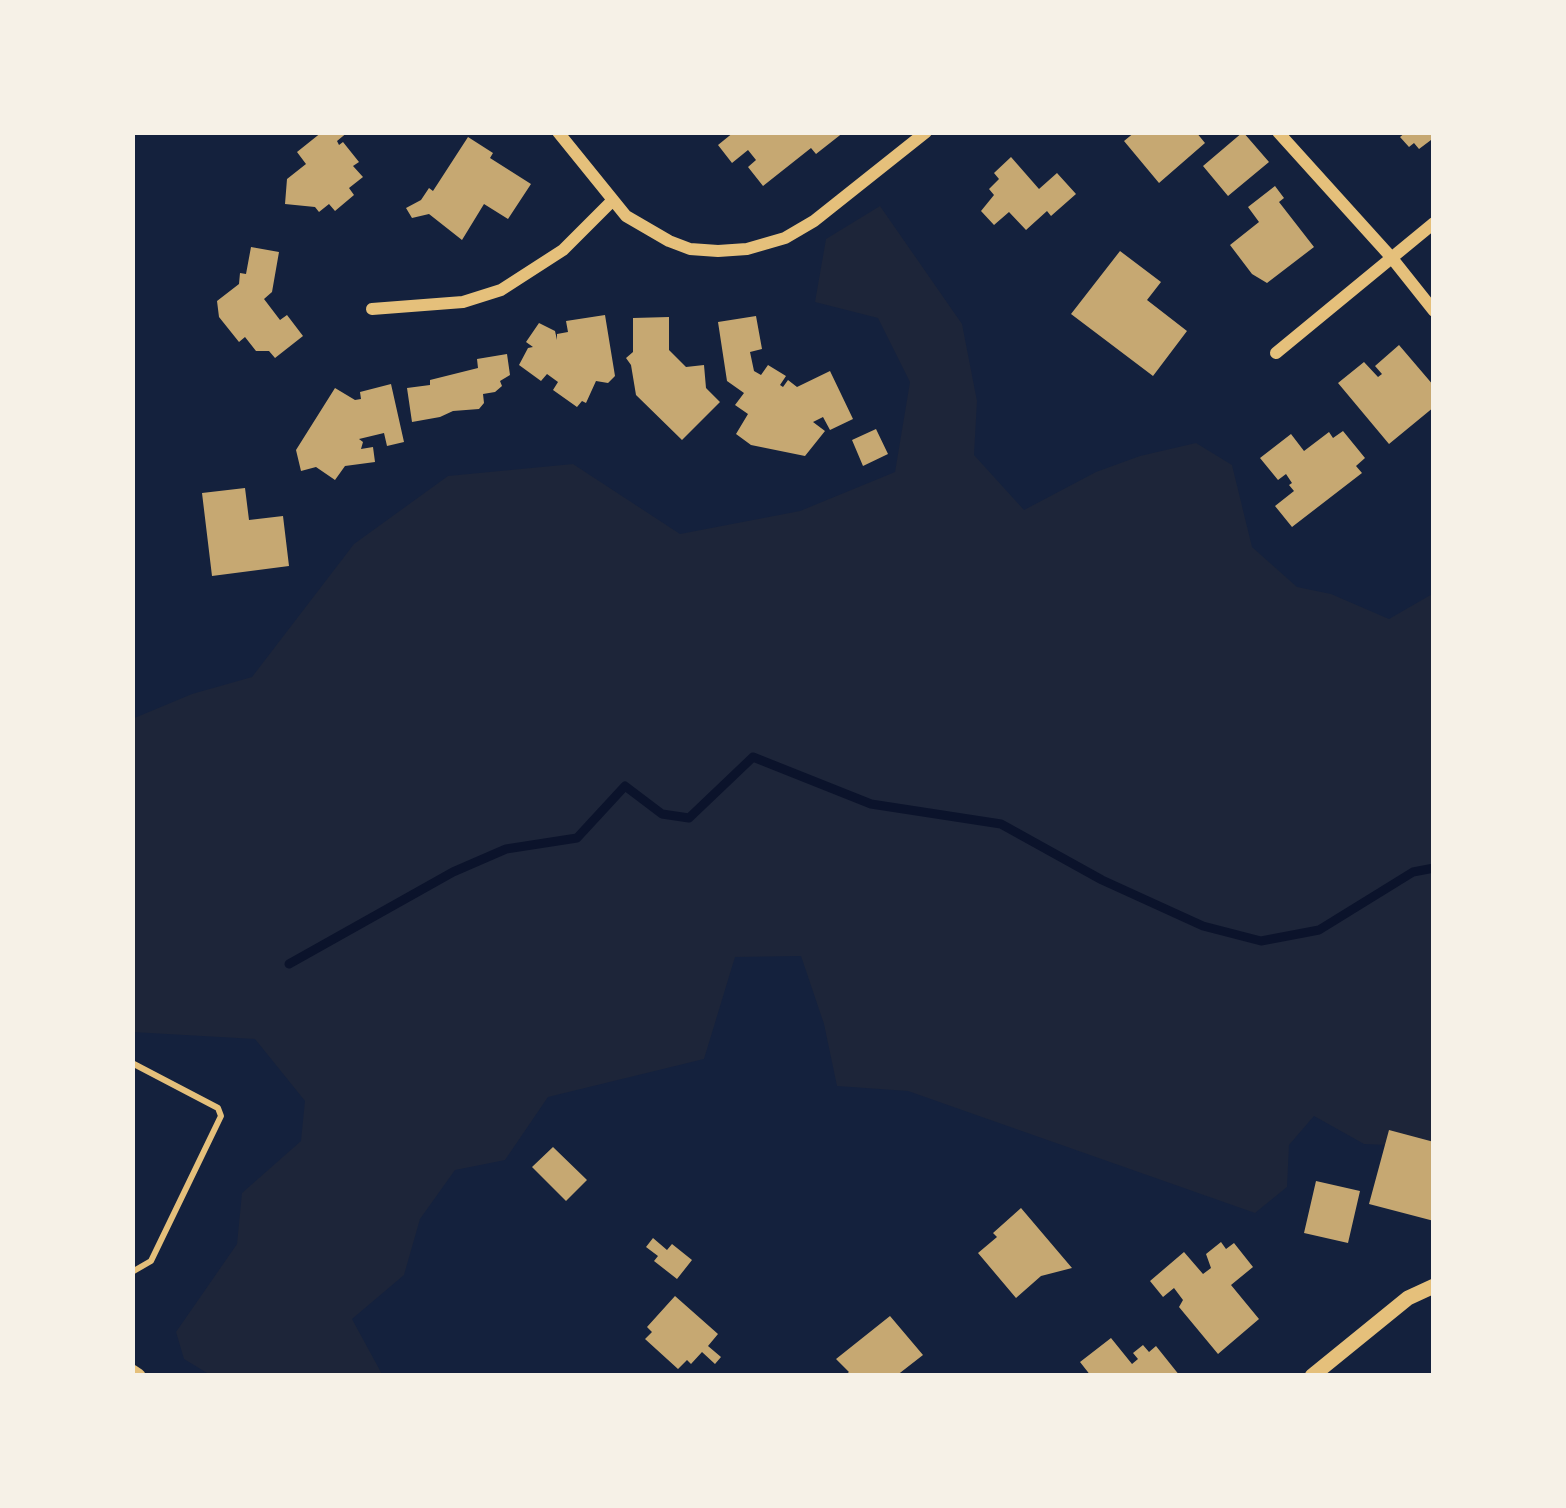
<!DOCTYPE html>
<html>
<head>
<meta charset="utf-8">
<style>
	body { margin:0 }
	#map { position:relative; width:1566px; height:1508px; overflow:hidden; background:#14213d; font-family:Merriweather,serif }
	canvas { display:block }
	.frame { position:absolute; inset:0; border:135px solid #f6f1e7; pointer-events:none }
</style>
</head>
<body>
<div id="map">
<canvas width="1566" height="1508"></canvas>
<div class="frame"></div>
</div>
<script>
const context = document.querySelector('canvas').getContext('2d');
context.lineJoin = 'round';
function fillPath(path, color) { context.fillStyle = color; context.fill(path, 'evenodd'); }
const shape = rows => new Path2D(rows.map(r => 'M' + r).join(''));
function trace(path, color, width, dash) { context.strokeStyle = color; context.lineWidth = width; context.lineCap = dash ? 'butt' : 'round'; context.setLineDash(dash || []); context.stroke(path); }
const green = shape([
	[880,206,962,324,977,401,974,455,1024,510,1096,472,1140,456,1196,443,1232,465,1252,547,1297,587,1331,594,1389,619,1434,593,1434,1147,1364,1144,1314,1116,1289,1145,1287,1187,1255,1213,908,1091,837,1086,824,1024,801,956,735,957,704,1059,548,1097,505,1160,455,1170,420,1219,404,1275,352,1319,383,1376,212,1376,184,1359,176,1332,237,1244,242,1193,301,1141,305,1101,255,1039,132,1032,132,719,192,694,252,677,354,544,448,476,573,464,680,534,800,511,895,472,910,382,878,318,815,302,826,239]
]);
const stream = shape([
	[289,964,453,872,506,849,577,838,625,786,662,814,689,818,753,757,871,804,1001,824,1102,880,1203,926,1261,941,1319,930,1413,872,1434,868]
]);
const building = shape([
	[322,132,348,132,337,141,339,145,343,142,359,162,353,166,363,177,349,188,354,195,335,211,329,204,319,212,315,207,285,204,287,179,306,164,297,152],
	[734,132,844,132,816,154,811,148,763,186,748,167,756,160,748,150,732,163,718,145],
	[1135,132,1196,132,1205,143,1159,183,1124,141],
	[1243,132,1269,162,1228,196,1203,166],
	[1406,132,1434,132,1434,143,1431,140,1419,149,1414,143,1409,147,1400,137],
	[468,137,493,153,490,158,531,184,508,219,484,204,462,240,429,214,412,218,406,208,421,200,429,188,433,191],
	[1011,157,1039,189,1057,173,1076,194,1051,216,1047,211,1026,230,1009,212,994,225,981,211,994,195,989,189,999,179,994,173],
	[1275,186,1284,198,1279,202,1314,247,1267,283,1252,274,1230,245,1259,222,1248,207],
	[251,247,279,252,272,292,264,299,280,320,287,315,303,336,275,358,269,351,256,351,245,337,239,342,219,317,217,301,239,284,240,273,246,274],
	[1120,251,1161,282,1147,300,1187,331,1153,376,1071,314],
	[605,315,615,376,608,383,596,381,586,403,582,401,577,407,553,390,558,382,547,374,541,381,519,365,528,348,533,347,526,342,539,323,555,331,557,340,557,334,568,332,566,321],
	[756,316,762,349,750,352,754,371,761,375,768,365,786,376,780,385,783,387,788,380,797,387,830,371,853,419,830,430,823,417,813,422,825,431,805,456,751,445,736,434,748,414,735,405,744,393,727,381,718,322],
	[669,317,669,350,686,367,704,365,706,388,720,402,682,440,636,395,631,365,626,358,633,352,633,318],
	[1399,345,1434,386,1434,407,1389,444,1338,383,1364,362,1378,377,1382,374,1375,366],
	[507,354,510,375,500,381,502,386,495,392,483,394,484,403,479,409,453,411,440,417,412,422,407,388,430,385,430,380,478,368,477,359],
	[391,384,404,442,387,446,384,433,359,439,363,442,361,449,373,447,375,462,345,466,335,480,316,467,301,471,296,450,335,388,355,400,361,399,360,392],
	[876,429,888,454,863,466,852,440],
	[1343,431,1365,458,1356,466,1362,473,1292,527,1275,506,1294,491,1289,485,1292,483,1286,474,1278,480,1260,458,1291,434,1304,451,1329,432,1333,438],
	[245,488,249,520,283,516,289,566,212,576,202,493],
	[1389,1130,1434,1142,1434,1221,1369,1204],
	[553,1147,587,1180,566,1201,532,1167],
	[1316,1181,1360,1191,1348,1243,1304,1233],
	[1021,1208,1072,1268,1041,1276,1016,1298,978,1253,997,1237,993,1233],
	[653,1238,667,1250,672,1244,692,1260,677,1279,654,1261,658,1256,646,1247],
	[1221,1242,1226,1249,1234,1243,1253,1267,1231,1285,1259,1319,1218,1354,1179,1307,1183,1300,1174,1288,1163,1297,1150,1281,1184,1252,1203,1274,1211,1268,1206,1254],
	[675,1296,718,1334,708,1346,721,1357,715,1364,702,1352,691,1364,687,1360,678,1369,645,1339,652,1332,647,1327],
	[890,1316,923,1355,896,1376,844,1376,849,1372,836,1359],
	[1111,1338,1132,1364,1138,1359,1133,1353,1143,1345,1149,1352,1156,1346,1180,1376,1091,1376,1080,1362]
]);
const service = shape([
	[132,1063,218,1108,221,1116,151,1261,132,1272]
]);
const minor = shape([
	[558,132,626,216,669,241,690,249,718,251,747,249,785,238,814,221,926,132],
	[1278,132,1391,257,1434,311],
	[372,309,463,302,501,290,563,250,613,200],
	[1276,353,1434,223]
]);
const tertiary = shape([
	[132,1372,138,1376],
	[1312,1376,1408,1298,1434,1286]
]);
fillPath(green, '#1d2539');
trace(stream, '#0b132b', 9);
fillPath(building, '#c6a872');
trace(service, '#e5c07b', 6);
trace(minor, '#e5c07b', 12);
trace(tertiary, '#e5c07b', 15);
</script>
</body>
</html>
